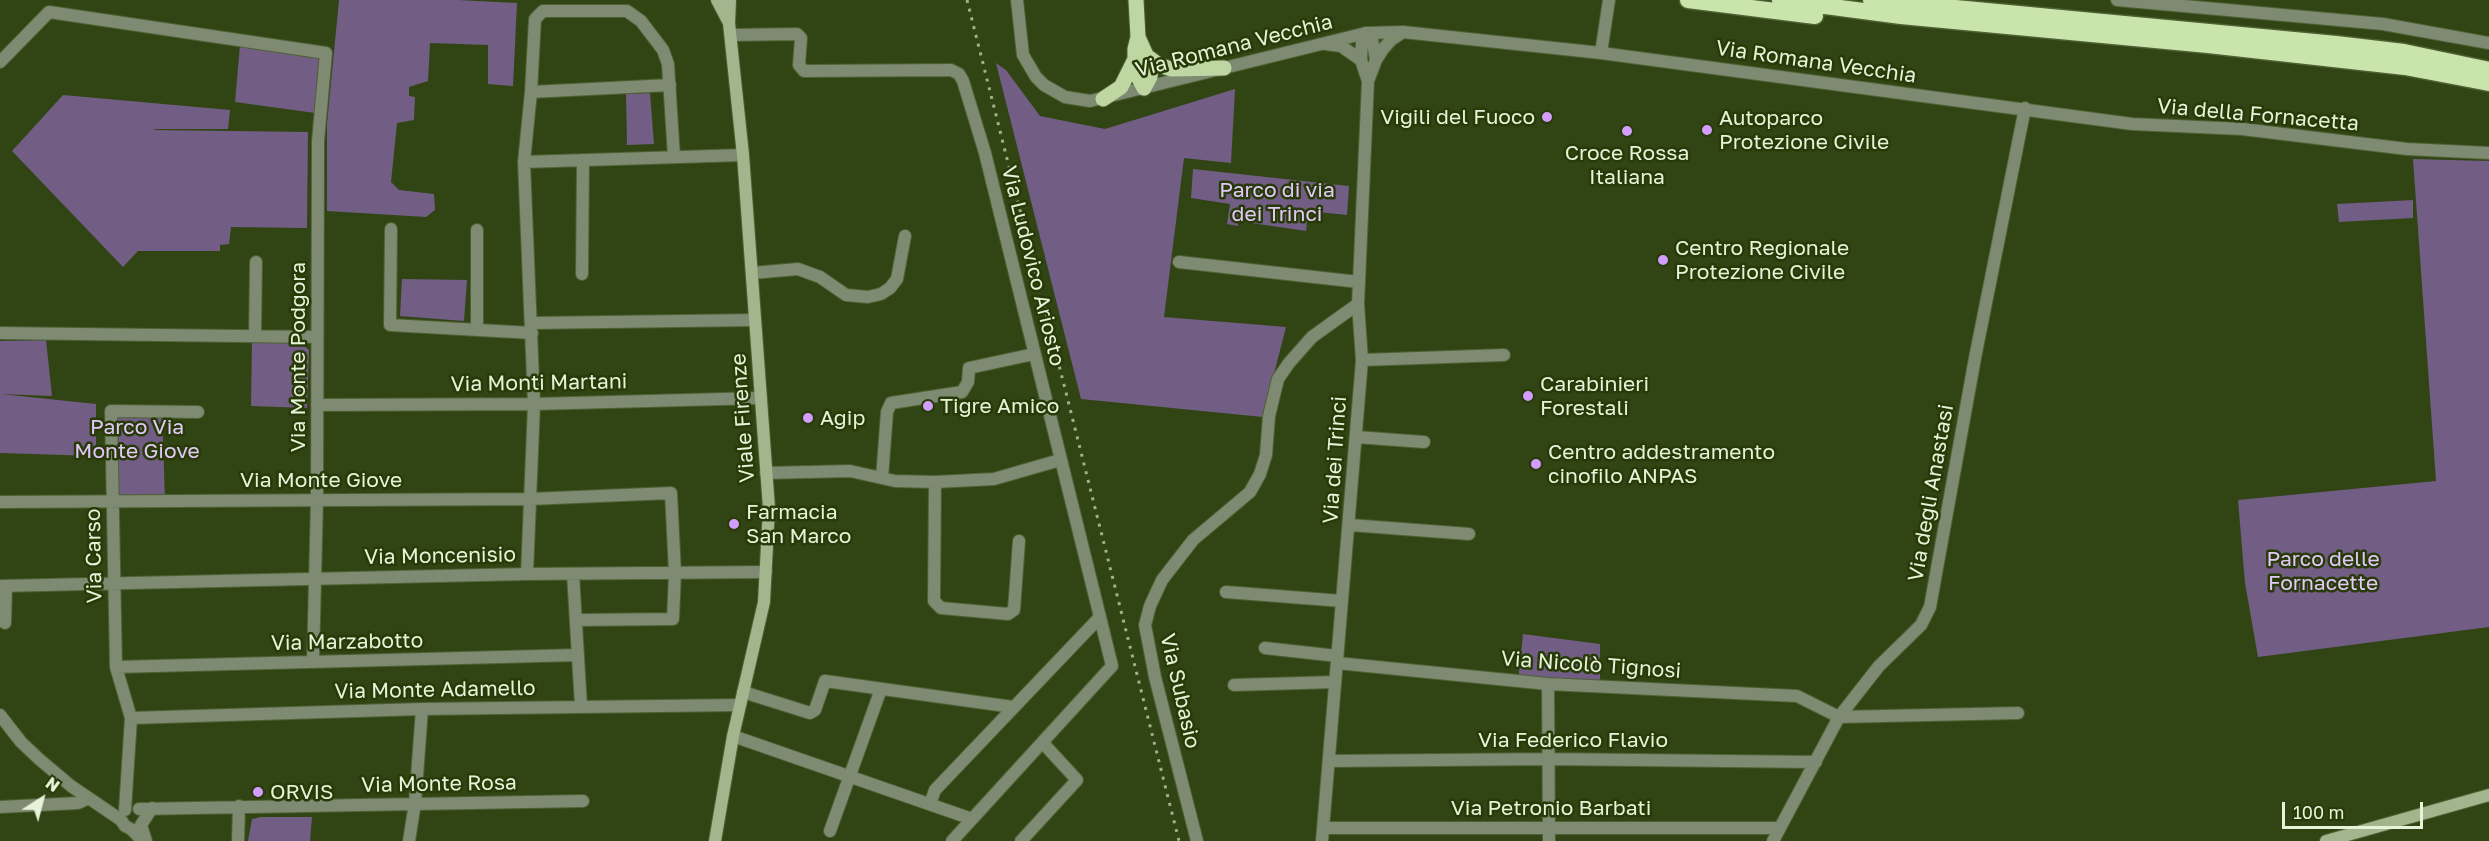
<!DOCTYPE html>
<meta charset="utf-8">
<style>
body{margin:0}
#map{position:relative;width:2489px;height:841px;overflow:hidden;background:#314514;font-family:"Golos Text",sans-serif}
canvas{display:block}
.north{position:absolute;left:12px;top:769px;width:60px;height:60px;-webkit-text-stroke:4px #273a07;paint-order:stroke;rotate:36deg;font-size:16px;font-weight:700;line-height:24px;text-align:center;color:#e6f3d8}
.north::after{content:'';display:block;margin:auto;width:21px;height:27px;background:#e6f3d8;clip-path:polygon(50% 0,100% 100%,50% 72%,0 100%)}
.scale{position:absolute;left:2282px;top:802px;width:141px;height:27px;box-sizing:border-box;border:3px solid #e6f3d8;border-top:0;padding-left:8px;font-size:18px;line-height:21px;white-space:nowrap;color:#e6f3d8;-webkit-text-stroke:4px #273a07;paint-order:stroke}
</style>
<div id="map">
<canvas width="2489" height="841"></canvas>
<div class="north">N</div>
<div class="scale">100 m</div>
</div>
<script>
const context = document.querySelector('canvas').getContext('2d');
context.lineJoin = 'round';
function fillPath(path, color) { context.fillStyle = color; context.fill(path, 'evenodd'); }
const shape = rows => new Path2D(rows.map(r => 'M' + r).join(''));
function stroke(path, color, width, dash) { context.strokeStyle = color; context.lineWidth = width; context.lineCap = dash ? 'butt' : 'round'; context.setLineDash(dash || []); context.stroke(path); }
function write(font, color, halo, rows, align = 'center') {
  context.font = font + ' "Golos Text",sans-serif'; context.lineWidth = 5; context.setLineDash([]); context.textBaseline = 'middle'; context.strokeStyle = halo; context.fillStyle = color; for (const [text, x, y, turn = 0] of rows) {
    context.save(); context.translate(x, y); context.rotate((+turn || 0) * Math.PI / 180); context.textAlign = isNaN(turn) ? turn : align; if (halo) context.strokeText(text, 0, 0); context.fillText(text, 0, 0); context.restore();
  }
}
fillPath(shape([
 [339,0,458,0,517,3,513,86,488,84,488,45,430,43,428,81,409,87,409,96,415,97,414,120,397,123,391,182,399,190,434,194,435,210,426,217,327,211,327,124],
 [240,45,312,53,320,60,315,113,235,102],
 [996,63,1006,70,1040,116,1105,129,1235,89,1231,163,1184,158,1164,317,1286,327,1263,417,1081,399],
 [650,93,654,144,627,145,626,94],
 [63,95,230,110,228,129,155,129,154,130,308,132,307,228,231,227,229,244,220,245,220,251,138,251,123,267,12,151],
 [2413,159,2489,161,2489,627,2258,657,2245,583,2238,500,2436,481],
 [1193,169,1349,186,1347,215,1308,211,1306,231,1238,221,1238,226,1227,224,1230,204,1191,198],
 [2413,200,2413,218,2339,222,2337,204],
 [402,279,467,280,464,321,400,316],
 [46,340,52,396,1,394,96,404,96,456,0,453,0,341],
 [252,340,298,341,309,350,307,408,251,406],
 [111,411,162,412,165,500,113,501],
 [1523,634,1600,644,1600,687,1518,681],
 [261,817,312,817,310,841,248,841,252,819]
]), '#725d84');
const minor = shape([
 [731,35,797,34,801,38,799,65,804,71,951,70,959,74,963,81,985,153,1100,617,935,790,930,804],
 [1325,44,1341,46,1361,60],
 [1601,53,2132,124,2242,129,2407,149,2489,153],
 [0,62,49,12,326,53,318,141,317,499,313,662],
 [1368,81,1361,60,1362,41,1366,33,1372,39,1376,60],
 [531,92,670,85],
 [524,162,743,155],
 [391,229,390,325,532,333],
 [1179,262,1359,282],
 [752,273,798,269,820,277,846,295,868,297,881,294,890,288,897,279,905,236],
 [582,274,583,160],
 [531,323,755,320],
 [477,329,477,230],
 [0,333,316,337],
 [255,336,256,262],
 [1362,360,1504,355],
 [317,405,534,404,761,398],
 [1356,437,1424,442],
 [766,473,850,471,895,481,935,482,994,479,1060,460],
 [882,478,887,412,891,403,962,392,968,382,969,368,1034,354],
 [935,482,934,601,941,608,1008,614,1014,610,1019,541],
 [0,502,530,499,671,493,675,573,673,619,576,620],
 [1350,525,1469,534],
 [527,574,534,404,524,162,531,92,535,19,543,11,627,11,641,21,663,50,668,64,674,157],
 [573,574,581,706],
 [0,586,527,574,766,572],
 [1226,592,1342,601],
 [5,623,6,586],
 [1265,648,1337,656],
 [1337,663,1548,684,1797,696,1839,717,2018,713],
 [116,667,578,655],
 [1548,684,1549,841],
 [1234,685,1335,682],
 [743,692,810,713,815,710,825,681,1013,707],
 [0,715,21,742,39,759,71,786,121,820,125,826,131,829,143,841],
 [131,718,422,709,739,705],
 [733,736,972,819],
 [1329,761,1548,759,1816,762],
 [0,807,78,803,89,798],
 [139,809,583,801],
 [125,810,131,718,116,667,111,411,198,412],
 [1323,828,1780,828],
 [830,831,881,689],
 [146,841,141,825,152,808],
 [238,841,239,806],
 [409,841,415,803,422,709],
 [952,841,1112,666,1100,617],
 [1021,841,1077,780,1043,743],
 [1197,841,1155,677,1145,625,1150,606,1162,580,1193,540,1250,492,1260,474,1266,455,1269,416,1278,379,1289,363,1312,337,1358,304],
 [1322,841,1362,360,1358,304,1368,81,1376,60,1383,49,1391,40,1403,32],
 [1773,841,1839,717,1879,666,1921,625,1930,607,1975,358,2025,108]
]);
const tertiary = shape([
 [1017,0,1023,55,1036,77,1044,85,1065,97,1090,101,1366,33,1403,32,1601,53,1609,0],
 [2117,0,2383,24,2489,43]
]);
const secondary = shape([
 [717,0,729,23],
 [715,841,733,736,764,602,769,508,743,155,729,23,730,0],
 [2326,841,2489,795]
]);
const primary = shape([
 [1136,0,1138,37,1151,66,1150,77,1144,88],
 [1138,37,1135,49,1135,71,1144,88],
 [1148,57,1159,65,1171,69,1224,68],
 [1103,99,1121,87,1134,61]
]);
const trunk = shape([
 [1688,0,1815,16],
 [1780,0,1901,16,2208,45,2405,67,2489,83],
 [1871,0,2336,44,2404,52,2489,70]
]);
stroke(minor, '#4e6133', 14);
stroke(tertiary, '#4e6133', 14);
stroke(secondary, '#4e6133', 14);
stroke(primary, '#4e6133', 17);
stroke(trunk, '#4e6133', 19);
stroke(minor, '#7e8a71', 12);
stroke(tertiary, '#7e8a71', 12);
stroke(secondary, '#a2b58d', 12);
stroke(primary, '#bdd6a2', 15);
stroke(trunk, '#cae5ac', 16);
stroke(shape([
 [967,0,1179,841]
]), '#a0af8c', 3, [3, 6]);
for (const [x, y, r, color] of [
 [1547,117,6,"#d29dfd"],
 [1707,130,6,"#d29dfd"],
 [1627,131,6,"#d29dfd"],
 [1663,260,6,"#d29dfd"],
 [1528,396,6,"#d29dfd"],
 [928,406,6,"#d29dfd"],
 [808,418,6,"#d29dfd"],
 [1536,464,6,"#d29dfd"],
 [734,524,6,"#d29dfd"],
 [258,792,6,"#d29dfd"]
]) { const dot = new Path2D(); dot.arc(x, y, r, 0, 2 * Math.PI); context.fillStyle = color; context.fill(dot); stroke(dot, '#273a07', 2); }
write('21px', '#e6f3d8', '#273a07', [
 ["Via Romana Vecchia",1234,46,-14],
 ["Via Romana Vecchia",1816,62,8],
 ["Via della Fornacetta",2258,115,5],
 ["Via Ludovico Ariosto",1033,266,76],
 ["Via Monte Podgora",298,357,-90],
 ["Via Monti Martani",539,383,-1],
 ["Viale Firenze",743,418,-94],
 ["Via dei Trinci",1335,460,-86],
 ["Via Monte Giove",321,480],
 ["Via degli Anastasi",1931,493,-80],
 ["Via Carso",94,556,-91],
 ["Via Moncenisio",440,556,-1],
 ["Via Marzabotto",347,642,-1],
 ["Via Nicolò Tignosi",1591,665,4],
 ["Via Monte Adamello",435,690,-1],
 ["Via Subasio",1180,691,77],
 ["Via Federico Flavio",1573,740],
 ["Via Monte Rosa",439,784,-1],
 ["Via Petronio Barbati",1551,808]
]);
write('21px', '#e6f3d8', '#273a07', [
 ["Vigili del Fuoco",1535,117,"right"],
 ["Autoparco",1719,118],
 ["Protezione Civile",1719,142],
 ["Croce Rossa",1627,153,"center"],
 ["Italiana",1627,177,"center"],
 ["Centro Regionale",1675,248],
 ["Protezione Civile",1675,272],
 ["Carabinieri",1540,384],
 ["Forestali",1540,408],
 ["Tigre Amico",940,406],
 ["Agip",820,418],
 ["Centro addestramento",1548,452],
 ["cinofilo ANPAS",1548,476],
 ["Farmacia",746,512],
 ["San Marco",746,536],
 ["ORVIS",270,792]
], 'left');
write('21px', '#e2c9f9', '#273a07', [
 ["Parco di via",1277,190],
 ["dei Trinci",1277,214],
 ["Parco Via",137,427],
 ["Monte Giove",137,451],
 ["Parco delle",2323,559],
 ["Fornacette",2323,583]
]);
</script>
